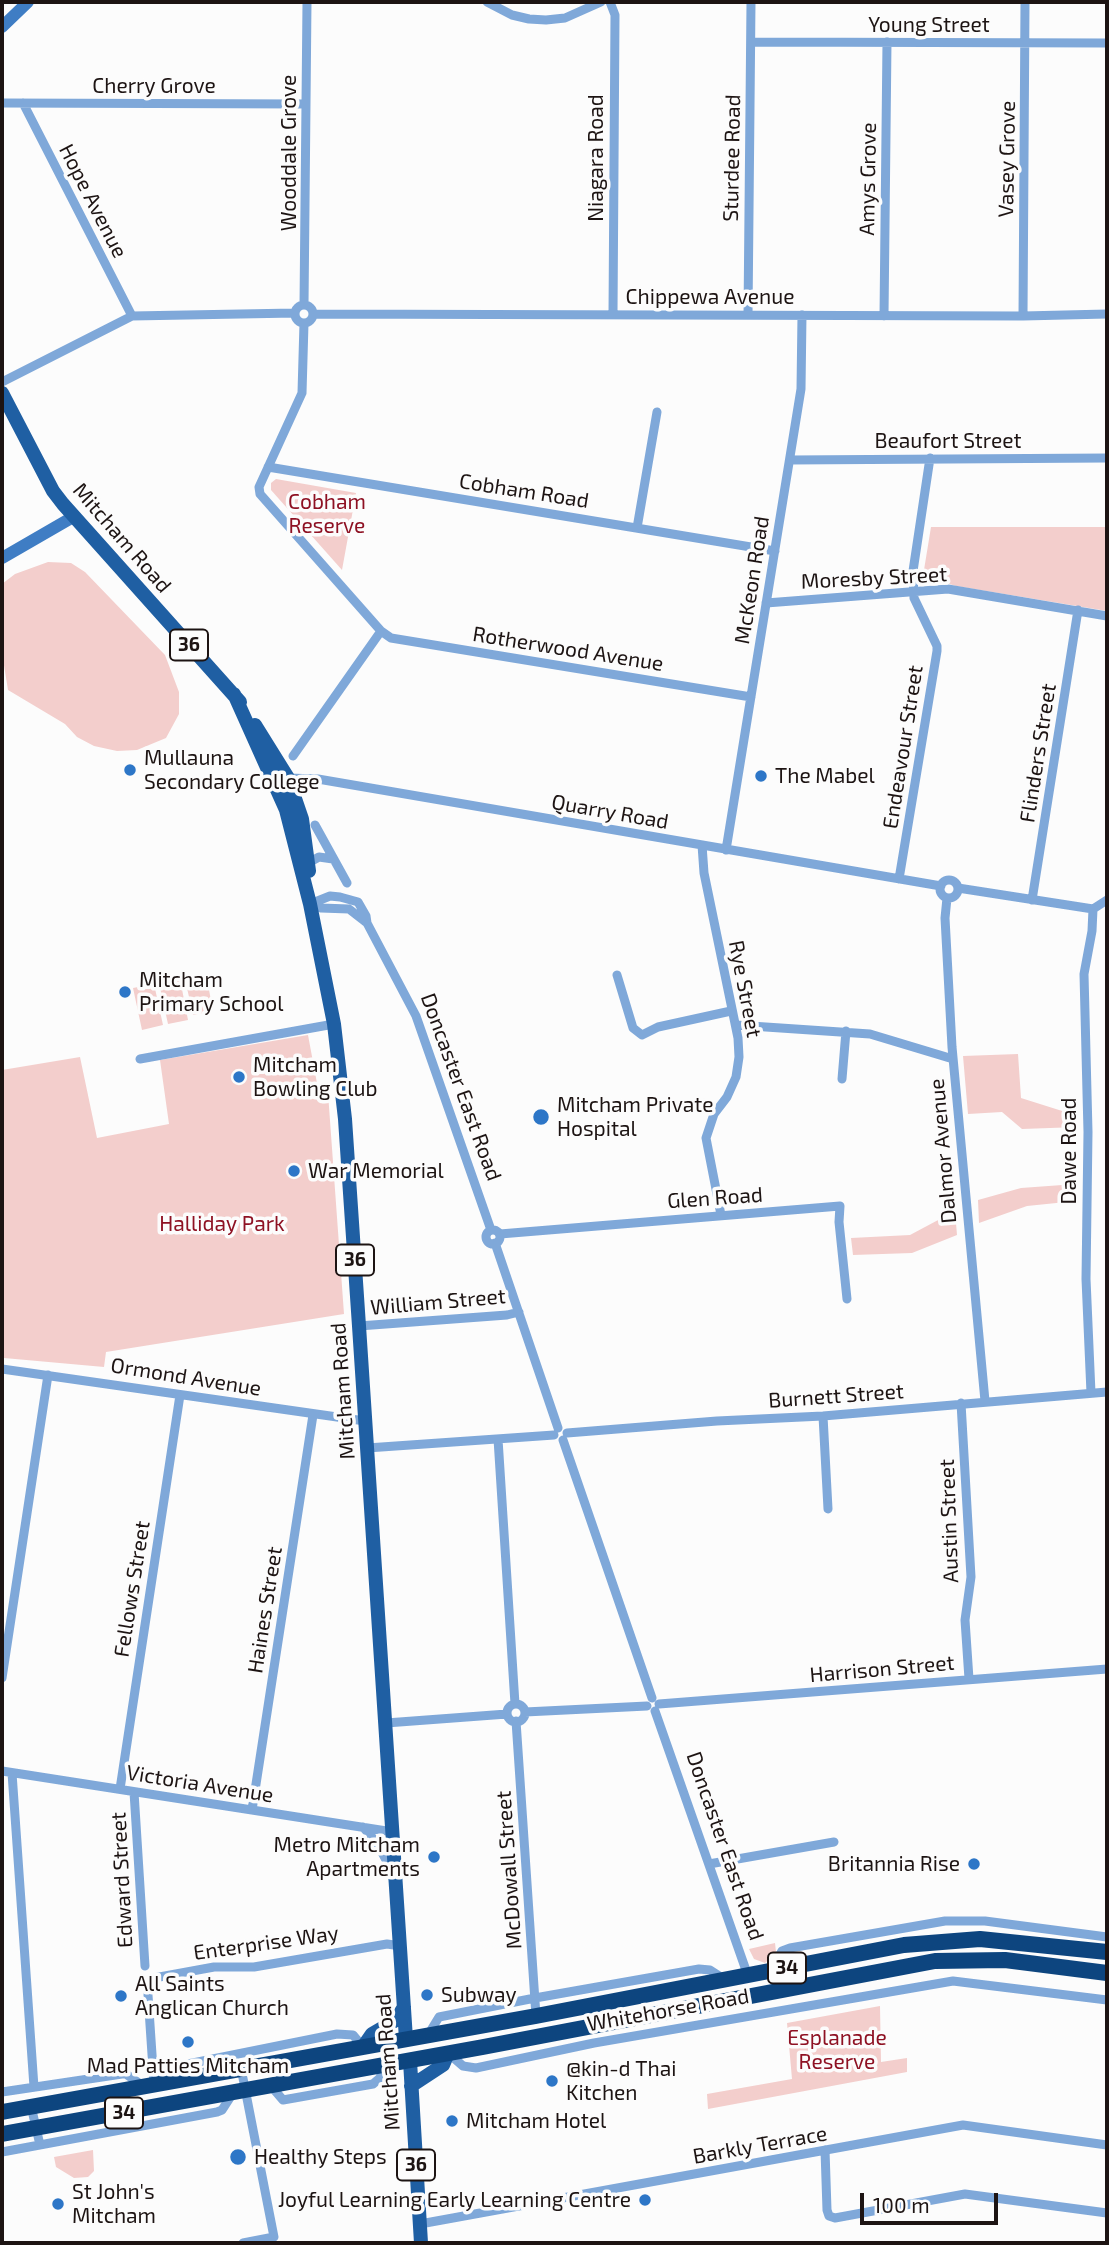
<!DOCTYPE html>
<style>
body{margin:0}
#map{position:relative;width:1109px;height:2245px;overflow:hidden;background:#fcfcfc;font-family:"Exo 2",sans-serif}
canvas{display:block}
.frame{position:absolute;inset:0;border:4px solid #1d1413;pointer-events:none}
.scale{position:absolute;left:860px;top:2193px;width:138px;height:32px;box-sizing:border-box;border:4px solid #1d1413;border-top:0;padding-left:9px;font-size:21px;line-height:24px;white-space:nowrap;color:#1d1413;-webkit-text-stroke:5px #fcfcfc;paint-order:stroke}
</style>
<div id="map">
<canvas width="1109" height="2245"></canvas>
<div class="frame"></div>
<div class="scale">100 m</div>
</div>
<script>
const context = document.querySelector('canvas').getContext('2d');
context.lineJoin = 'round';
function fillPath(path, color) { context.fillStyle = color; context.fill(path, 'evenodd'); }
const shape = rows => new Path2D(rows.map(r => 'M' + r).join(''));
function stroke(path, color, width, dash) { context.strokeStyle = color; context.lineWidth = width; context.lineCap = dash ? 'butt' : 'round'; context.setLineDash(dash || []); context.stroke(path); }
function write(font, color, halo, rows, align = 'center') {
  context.font = font + ' "Exo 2",sans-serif'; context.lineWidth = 7; context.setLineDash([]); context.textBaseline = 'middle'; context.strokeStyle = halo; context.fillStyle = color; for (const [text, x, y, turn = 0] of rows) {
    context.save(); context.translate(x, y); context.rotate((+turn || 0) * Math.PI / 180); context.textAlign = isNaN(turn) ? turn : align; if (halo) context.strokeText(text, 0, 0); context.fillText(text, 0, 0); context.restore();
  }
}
fillPath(shape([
 [276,479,356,493,342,570,271,490,271,483],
 [931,527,1107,527,1107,611,956,586,923,576],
 [48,562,71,563,85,572,165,655,179,692,179,714,166,738,137,750,117,751,94,746,77,737,65,724,8,690,2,653,2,584,15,574],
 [206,974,213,1011,193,1015,185,979],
 [180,979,188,1020,168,1024,159,983],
 [154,984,163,1025,142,1030,133,988],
 [308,1035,319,1094,328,1093,344,1314,106,1352,104,1367,4,1358,2,1346,2,1070,80,1057,97,1138,169,1124,160,1060],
 [1018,1054,1021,1098,1078,1116,1078,1127,1022,1129,1002,1112,968,1114,963,1056],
 [1076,1184,1076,1201,1027,1206,979,1223,978,1200,1021,1188],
 [955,1211,957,1235,912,1253,853,1255,851,1238,910,1235],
 [775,1943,776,1952,765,1963,754,1959,749,1949],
 [880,2006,881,2062,907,2058,907,2072,708,2109,707,2094,792,2079,787,2023],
 [93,2150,94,2171,88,2177,74,2178,56,2167,54,2157]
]), '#f3cecc');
stroke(shape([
 [487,2,512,15,529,19,546,20,565,18,601,2],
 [610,2,615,15,613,314],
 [751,42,1107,43],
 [2,103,306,104],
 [23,103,132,316],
 [304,305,307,2],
 '295 314a9 9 0 1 1 18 0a9 9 0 1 1-18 0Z',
 [313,314,1023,316,1107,314],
 [748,315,751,2],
 [884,316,887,42],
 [1023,316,1025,2],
 [2,382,132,316,295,313],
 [790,460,1107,458],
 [268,467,775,551],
 [637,528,657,412],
 [766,603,948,589,1107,616],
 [381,631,391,638,751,697],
 [293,756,381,631,260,494,259,487,302,393,304,323],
 [274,783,288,778,318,779,941,886],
 [315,825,347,883],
 [702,845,704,873,738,1038,739,1057,736,1077,727,1097,714,1114,706,1138,721,1215],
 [726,850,801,389,802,315],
 [308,863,319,857,333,859],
 [899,879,937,651,937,646,914,598,913,571,930,458],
 '940 889a9 9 0 1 1 18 0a9 9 0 1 1-18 0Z',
 [958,888,1093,909,1107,900],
 [947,898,945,918,952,1047,985,1401],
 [1032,900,1078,610],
 [310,904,330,896,340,897,358,902,366,916,367,923,416,1016,491,1230],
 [310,904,321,908,349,909,367,923],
 [617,975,633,1028,642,1035,658,1027,731,1011],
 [736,1025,870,1034,953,1059],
 [140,1059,334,1024],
 [842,1079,846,1031],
 '486 1237a7 7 0 1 1 14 0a7 7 0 1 1-14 0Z',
 [500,1234,840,1206,839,1222,847,1299],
 [495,1243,558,1428],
 [359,1326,507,1315,519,1312],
 [2,1369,365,1421],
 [1091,1393,1086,1279,1088,1132,1084,974,1092,931,1093,909],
 [961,1403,971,1577,965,1620,969,1679],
 [823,1416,828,1509],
 [567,1433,717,1421,823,1416,1107,1392],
 [498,1439,515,1704],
 [563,1440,652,1698],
 [367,1448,554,1435],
 [2,1678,48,1375],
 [659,1704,1107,1669],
 '507 1713a9 9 0 1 1 18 0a9 9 0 1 1-18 0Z',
 [655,1711,748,1976],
 [525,1712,647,1706],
 [516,1721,536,2016],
 [386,1723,507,1714],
 [2,1771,393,1832],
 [12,1773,34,2087],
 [120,1789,180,1395],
 [134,1792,145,1966],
 [252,1810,313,1415],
 [363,1827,377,1843,392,1871],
 [709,1864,834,1842],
 [771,1971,782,1951,790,1948,945,1921,985,1921,1107,1937],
 [428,2035,439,2017,535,1998,699,1969,710,1970,724,1979],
 [448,2053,463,2066,476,2068,594,2043,953,1981,1107,2000],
 [241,2068,274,2237,243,2243],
 [155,2083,165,2072,173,2067,337,2034,353,2035,363,2047],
 [154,2084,148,1995,149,1985,154,1978,214,1967,254,1967,387,1944,401,1946],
 [271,2086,283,2100,373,2084,380,2078,384,2065],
 [2,2092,122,2074,126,2074,143,2086],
 [31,2106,40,2145],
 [825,2150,827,2210,829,2216,835,2218,965,2194,1107,2213],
 [2,2152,217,2112,222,2110,233,2093],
 [420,2224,963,2125,1107,2145]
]), '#7fa8d9', 9);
stroke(shape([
 [2,27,28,2],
 [2,558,73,517]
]), '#3f7dc4', 12);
stroke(shape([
 [2,393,53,491,63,504,240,702],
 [234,694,286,810,310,904,334,1024,345,1119,359,1326,406,2039],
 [255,725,288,778,302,819,309,871],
 [363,2047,372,2034,396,2020,404,2007],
 [410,2061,421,2243],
 [411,2086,443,2065,448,2053]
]), '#1f5fa3', 14);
stroke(shape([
 [2,2112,536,2016,904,1945,980,1939,1107,1952],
 [2,2134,483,2047,935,1961,1005,1960,1107,1973]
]), '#0d457f', 16);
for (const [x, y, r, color] of [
 [130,770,7,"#2d76c7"],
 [761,776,7,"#2d76c7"],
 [125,992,7,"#2d76c7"],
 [239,1077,7,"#2d76c7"],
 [541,1117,9,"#2d76c7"],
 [294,1171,7,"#2d76c7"],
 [434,1857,7,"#2d76c7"],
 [974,1864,7,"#2d76c7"],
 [427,1995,7,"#2d76c7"],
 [121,1996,7,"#2d76c7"],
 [188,2042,7,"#2d76c7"],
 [552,2081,7,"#2d76c7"],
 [452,2121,7,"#2d76c7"],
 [238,2157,9,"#2d76c7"],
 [645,2200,7,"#2d76c7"],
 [58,2204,7,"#2d76c7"]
]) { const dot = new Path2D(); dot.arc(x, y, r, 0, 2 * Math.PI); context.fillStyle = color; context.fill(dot); stroke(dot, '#fcfcfc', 2.5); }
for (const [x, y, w] of [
 [189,645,38],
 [355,1260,38],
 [787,1968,38],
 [124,2113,38],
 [416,2165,38]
]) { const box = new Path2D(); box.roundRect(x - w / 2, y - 15.5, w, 31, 5); context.fillStyle = '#fcfcfc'; context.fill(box); stroke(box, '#1d1413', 2); }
write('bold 19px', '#1d1413', null, [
 ["36",189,645],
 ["36",355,1260],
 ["34",787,1968],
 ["34",124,2113],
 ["36",416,2165]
]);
write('21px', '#1d1413', '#fcfcfc', [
 ["Young Street",929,25],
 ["Cherry Grove",154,86],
 ["Wooddale Grove",289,153,-90],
 ["Niagara Road",596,158,-90],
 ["Sturdee Road",732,158,-89],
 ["Vasey Grove",1007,159,-89],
 ["Amys Grove",868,179,-89],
 ["Hope Avenue",93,201,63],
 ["Chippewa Avenue",710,297],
 ["Beaufort Street",948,441],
 ["Cobham Road",524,491,9],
 ["Mitcham Road",122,538,49],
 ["Moresby Street",874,578,-3],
 ["McKeon Road",752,580,-81],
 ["Rotherwood Avenue",568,649,9],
 ["Endeavour Street",903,747,-81],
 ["Flinders Street",1038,753,-81],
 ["Quarry Road",610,812,10],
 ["Rye Street",745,989,79],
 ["Doncaster East Road",461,1087,70],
 ["Dalmor Avenue",943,1151,-95],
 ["Dawe Road",1069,1151,-90],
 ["Glen Road",715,1198,-4],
 ["William Street",438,1302,-5],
 ["Ormond Avenue",186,1377,9],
 ["Mitcham Road",343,1391,-94],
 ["Burnett Street",836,1396,-4],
 ["Austin Street",949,1521,-92],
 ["Fellows Street",132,1589,-81],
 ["Haines Street",265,1610,-81],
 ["Harrison Street",882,1669,-5],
 ["Victoria Avenue",200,1784,9],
 ["Doncaster East Road",725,1846,71],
 ["McDowall Street",509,1870,-94],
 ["Edward Street",122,1880,-93],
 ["Enterprise Way",266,1943,-8],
 ["Whitehorse Road",668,2010,-10],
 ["Mitcham Road",388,2062,-94],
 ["Barkly Terrace",760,2145,-10]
]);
write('21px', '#8e1123', '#fcfcfc', [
 ["Cobham",327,502],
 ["Reserve",327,526],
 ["Halliday Park",222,1224],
 ["Esplanade",837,2038],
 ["Reserve",837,2062]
]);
write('21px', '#1d1413', '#fcfcfc', [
 ["Mullauna",144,758],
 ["Secondary College",144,782],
 ["The Mabel",775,776],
 ["Mitcham",139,980],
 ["Primary School",139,1004],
 ["Mitcham",253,1065],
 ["Bowling Club",253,1089],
 ["Mitcham Private",557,1105],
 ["Hospital",557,1129],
 ["War Memorial",308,1171],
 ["Metro Mitcham",420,1845,"right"],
 ["Apartments",420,1869,"right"],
 ["Britannia Rise",960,1864,"right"],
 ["All Saints",135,1984],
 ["Anglican Church",135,2008],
 ["Subway",441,1995],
 ["Mad Patties Mitcham",188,2066,"center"],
 ["@kin-d Thai",566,2069],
 ["Kitchen",566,2093],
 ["Mitcham Hotel",466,2121],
 ["Healthy Steps",254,2157],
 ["St John's",72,2192],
 ["Mitcham",72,2216],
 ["Joyful Learning Early Learning Centre",631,2200,"right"]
], 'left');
</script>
